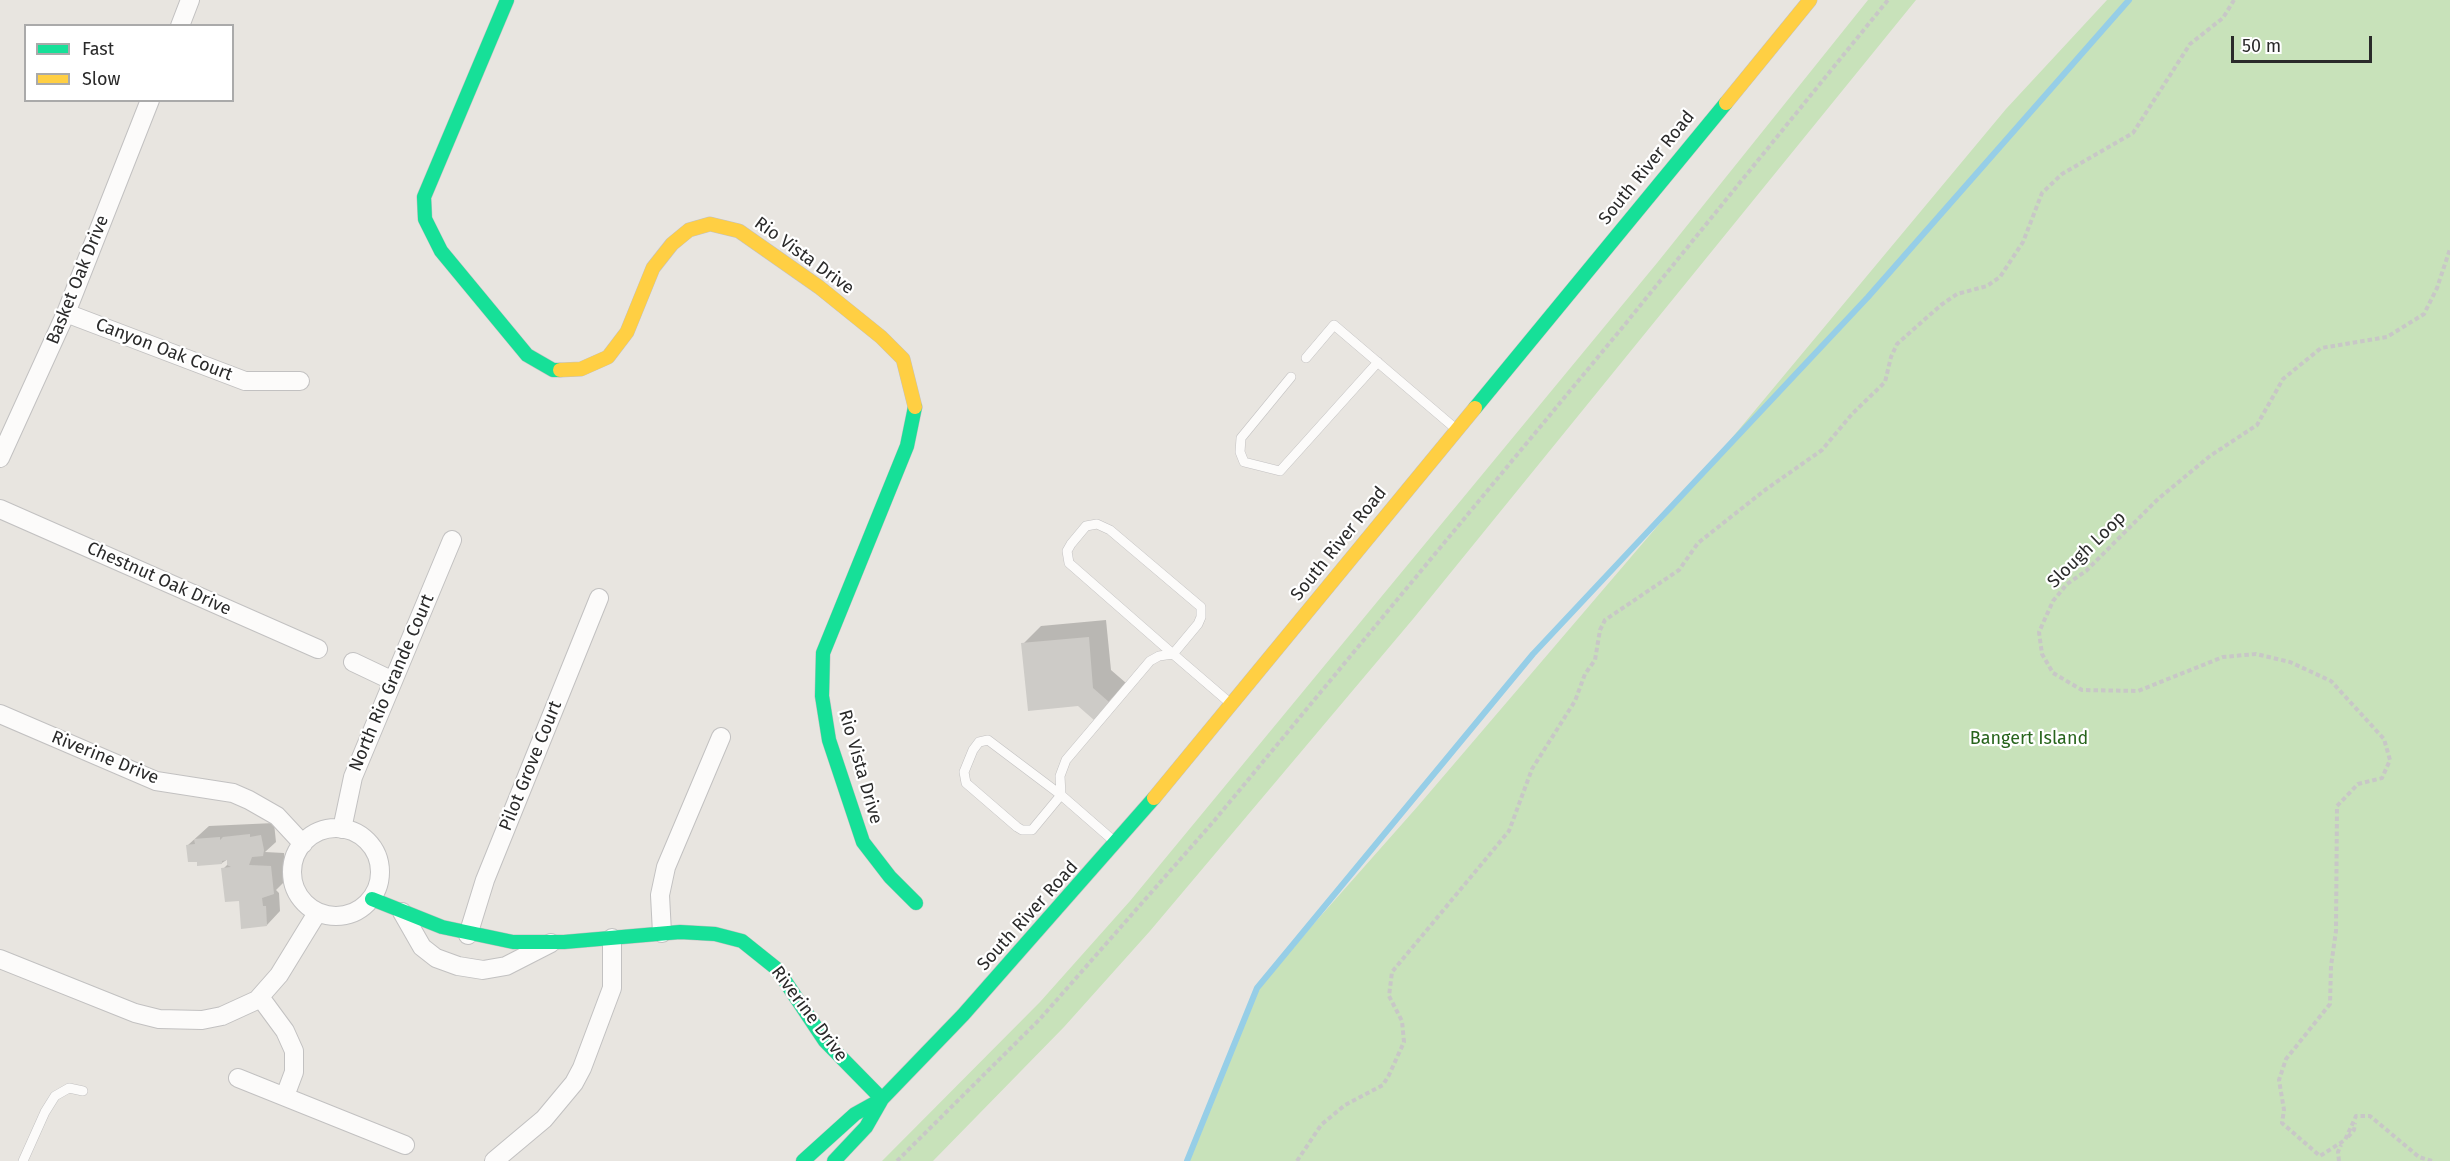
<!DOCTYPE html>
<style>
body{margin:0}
#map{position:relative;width:2450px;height:1161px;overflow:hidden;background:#e8e5e0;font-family:"Fira Sans",sans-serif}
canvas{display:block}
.legend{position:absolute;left:24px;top:24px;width:210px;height:78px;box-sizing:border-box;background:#fff;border:2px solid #aaa;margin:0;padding:8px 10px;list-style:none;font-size:18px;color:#2a2a2a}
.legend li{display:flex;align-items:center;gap:12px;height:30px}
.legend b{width:30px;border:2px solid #aaa}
.scale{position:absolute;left:2231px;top:36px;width:141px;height:27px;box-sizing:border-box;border:3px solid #2a2a2a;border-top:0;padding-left:8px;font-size:18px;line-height:21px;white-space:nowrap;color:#2a2a2a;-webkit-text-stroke:4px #fff;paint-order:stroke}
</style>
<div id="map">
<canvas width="2450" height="1161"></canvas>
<ul class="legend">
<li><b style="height:8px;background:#16e098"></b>Fast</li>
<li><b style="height:8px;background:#ffcf43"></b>Slow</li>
</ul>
<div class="scale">50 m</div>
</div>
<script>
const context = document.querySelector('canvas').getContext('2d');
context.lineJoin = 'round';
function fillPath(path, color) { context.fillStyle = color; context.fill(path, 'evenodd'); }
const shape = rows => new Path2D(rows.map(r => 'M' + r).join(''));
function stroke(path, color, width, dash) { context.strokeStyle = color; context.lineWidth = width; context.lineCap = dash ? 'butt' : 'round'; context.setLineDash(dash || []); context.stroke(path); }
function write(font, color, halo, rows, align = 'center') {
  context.font = font + ' "Fira Sans",sans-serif'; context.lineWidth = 4.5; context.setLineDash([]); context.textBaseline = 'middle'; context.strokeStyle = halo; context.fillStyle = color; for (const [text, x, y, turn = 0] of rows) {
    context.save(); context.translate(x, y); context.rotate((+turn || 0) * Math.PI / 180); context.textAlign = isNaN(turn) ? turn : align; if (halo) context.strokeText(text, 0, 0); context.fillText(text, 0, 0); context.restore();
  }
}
fillPath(shape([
 [1868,0,1916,0,1413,619,1150,931,1064,1027,933,1161,882,1161,1040,1002,1130,901,1657,263],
 [2107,0,2450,0,2450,1161,1187,1161,1257,988,1418,806,1696,481,2006,109]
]), '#c8e2ba');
fillPath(shape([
 [1106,620,1111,670,1126,683,1094,718,1023,644,1041,626],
 [274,823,276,842,265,852,284,853,287,879,276,890,279,893,280,911,267,925,241,900,223,869,229,863,228,859,222,863,198,860,188,845,209,826]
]), '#0003');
stroke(shape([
 [1187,1161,1257,988,1533,654,1868,297,2129,0]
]), '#96cee7', 6);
fillPath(shape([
 [1089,637,1093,688,1109,702,1094,720,1078,706,1028,711,1021,643],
 [250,834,250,837,261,835,264,850,263,856,252,857,249,865,271,866,274,894,262,898,263,906,266,906,267,926,241,929,239,901,225,902,221,868,231,867,227,865,227,860,222,861,222,864,197,866,197,862,188,862,186,845,195,844,194,839,220,837,220,840,223,837]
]), '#cdcbc7');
const lane = shape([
 [1306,358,1334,325,1456,429],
 [1291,377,1241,438,1240,452,1244,462,1280,471,1378,362],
 [1097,524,1110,530,1201,607,1201,617,1198,624,1173,654,1069,563,1067,551,1071,544,1086,526,1097,524],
 [988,740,1061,795,1032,830,1022,830,1017,827,966,783,964,772,973,750,979,742,988,740],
 [1115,842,1061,795,1060,776,1066,760,1150,661,1159,656,1173,654,1230,703],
 [23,1161,45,1112,55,1096,69,1088,83,1091]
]);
const street = shape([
 [180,26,190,0],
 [66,313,245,381,300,381],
 [0,458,66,313,150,100],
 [0,509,318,649],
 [353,662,393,681],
 [0,714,156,781,233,793,249,800,277,816,303,844],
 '292 872a44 44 0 1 1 88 0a44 44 0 1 1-88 0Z',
 [342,829,353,777,452,540],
 [402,912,422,947,436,958,458,966,483,970,506,966,551,943],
 [662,933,660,895,666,867,721,737],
 [468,935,485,880,599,598],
 [0,959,135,1013,159,1019,202,1020,222,1016,257,1000,279,975,317,913],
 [260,997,285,1031,294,1051,294,1072,285,1096],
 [238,1078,405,1145],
 [494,1161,544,1119,574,1083,582,1068,612,988,612,938]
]);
const fast = shape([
 [507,0,424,197,425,219,441,251,527,355,553,370,560,370],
 [915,407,907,446,823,653,822,696,829,740,863,842,890,877,916,903],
 [1475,408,1726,103],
 [372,899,442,927,513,942,564,942,680,932,715,934,742,941,777,969,825,1041,882,1099],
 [803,1161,855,1114,882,1099],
 [834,1161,866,1127,882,1099,963,1015,1154,798]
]);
const slow = shape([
 [1726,103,1810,0],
 [560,370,581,369,608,357,627,332,653,268,672,244,689,230,710,224,739,231,819,287,881,337,903,359,915,407],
 [1154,798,1475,408]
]);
stroke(lane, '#c2c1c1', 10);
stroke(street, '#c2c1c1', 20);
stroke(fast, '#c2c1c1', 15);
stroke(slow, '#c2c1c1', 15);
stroke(shape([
 [2348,1137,2354,1130,2355,1123],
 [897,1161,1040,1019,1214,821,1622,328,1888,0],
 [1297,1161,1321,1125,1345,1105,1383,1085,1389,1075,1404,1042,1402,1021,1389,996,1392,972,1509,831,1532,769,1575,701,1585,674,1595,660,1600,630,1605,620,1679,570,1698,543,1765,490,1822,450,1852,414,1885,382,1891,357,1897,344,1941,305,1957,294,1987,286,2000,277,2023,242,2042,193,2062,174,2133,133,2190,44,2223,18,2234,0],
 [2339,1161,2338,1152,2341,1145],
 [2432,1161,2419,1157,2370,1116,2356,1116,2345,1140,2320,1156,2282,1123,2284,1110,2279,1080,2286,1059,2330,1004,2331,966,2336,931,2337,806,2358,784,2382,778,2390,760,2384,739,2331,681,2290,662,2256,654,2223,657,2138,691,2082,690,2053,673,2042,654,2039,632,2053,601,2067,584,2086,571,2158,499,2210,456,2257,425,2283,379,2321,348,2387,337,2424,314,2437,288,2450,249]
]), '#c8c7c7', 4, [4.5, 3]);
stroke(lane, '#fcfbfa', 9);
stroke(street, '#fcfbfa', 18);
stroke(fast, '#16e098', 14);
stroke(slow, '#ffcf43', 14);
write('18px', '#2a2a2a', '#fff', [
 ["South River Road",1647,168,-51],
 ["Rio Vista Drive",804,256,36],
 ["Basket Oak Drive",78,280,-68],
 ["Canyon Oak Court",164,350,21],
 ["South River Road",1339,544,-51],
 ["Slough Loop",2087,550,-44],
 ["Chestnut Oak Drive",159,579,24],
 ["North Rio Grande Court",392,683,-67],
 ["Riverine Drive",105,758,22],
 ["Pilot Grove Court",531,766,-68],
 ["Rio Vista Drive",860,767,74],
 ["South River Road",1028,916,-48],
 ["Riverine Drive",809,1014,53]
]);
write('18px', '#27641c', '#fff', [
 ["Bangert Island",2029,739]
]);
</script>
